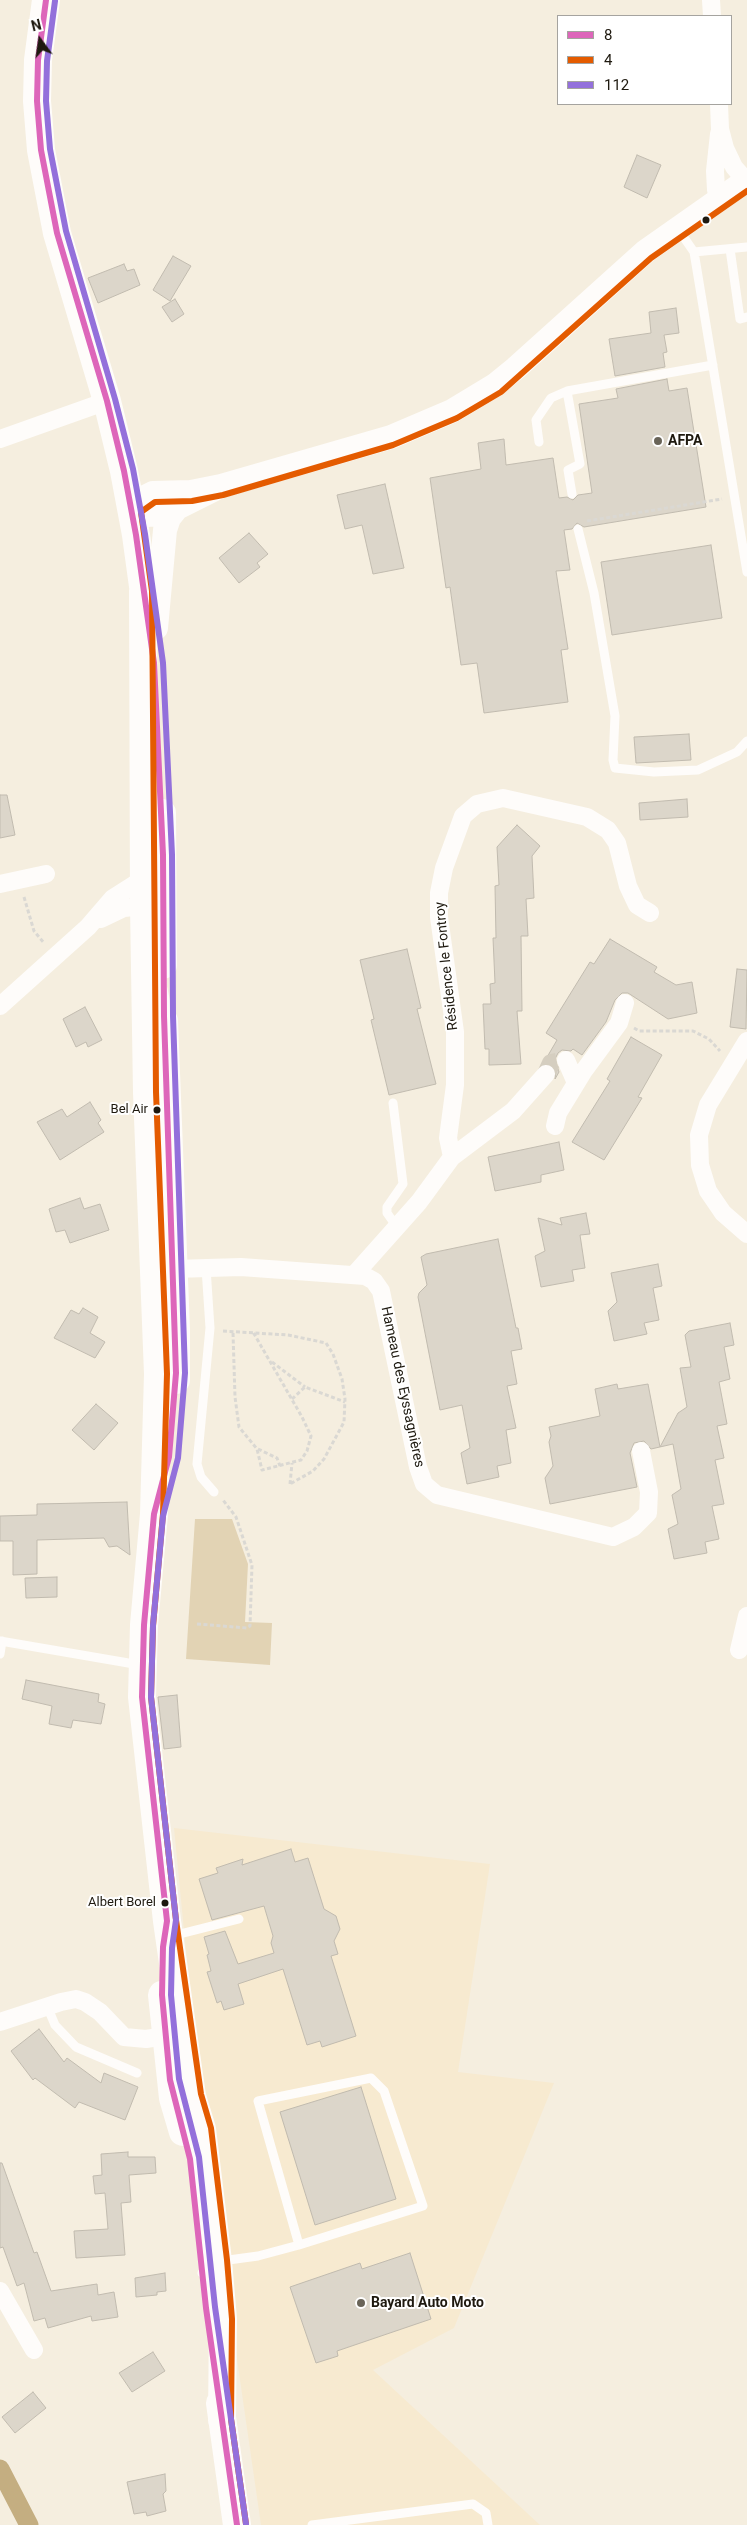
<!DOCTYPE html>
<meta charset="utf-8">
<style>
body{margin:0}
#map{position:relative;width:747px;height:2525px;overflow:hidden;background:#f5eedf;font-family:Roboto,sans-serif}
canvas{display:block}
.legend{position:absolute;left:557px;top:15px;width:175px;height:90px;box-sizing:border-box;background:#fff;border:1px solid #a5a39f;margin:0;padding:6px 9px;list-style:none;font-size:15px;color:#1e190f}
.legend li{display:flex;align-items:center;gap:10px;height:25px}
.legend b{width:25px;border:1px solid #a5a39f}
.north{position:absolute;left:15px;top:15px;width:50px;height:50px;-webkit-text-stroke:4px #fff;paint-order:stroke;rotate:346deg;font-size:14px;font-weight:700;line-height:20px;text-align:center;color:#1e190f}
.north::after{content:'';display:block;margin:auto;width:18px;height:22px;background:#1e190f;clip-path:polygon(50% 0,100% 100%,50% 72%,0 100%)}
</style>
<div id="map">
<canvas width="747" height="2525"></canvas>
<ul class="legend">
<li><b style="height:6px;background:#dd66ba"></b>8</li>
<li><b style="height:6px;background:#e45b00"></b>4</li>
<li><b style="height:6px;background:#9370db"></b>112</li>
</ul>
<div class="north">N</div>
</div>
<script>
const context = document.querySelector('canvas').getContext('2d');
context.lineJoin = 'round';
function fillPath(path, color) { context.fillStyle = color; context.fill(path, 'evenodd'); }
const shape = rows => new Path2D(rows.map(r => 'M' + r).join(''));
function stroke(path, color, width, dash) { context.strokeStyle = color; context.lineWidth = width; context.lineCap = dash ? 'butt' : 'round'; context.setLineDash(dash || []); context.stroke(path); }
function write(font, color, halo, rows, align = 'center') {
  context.font = font + ' Roboto,sans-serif'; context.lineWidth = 4; context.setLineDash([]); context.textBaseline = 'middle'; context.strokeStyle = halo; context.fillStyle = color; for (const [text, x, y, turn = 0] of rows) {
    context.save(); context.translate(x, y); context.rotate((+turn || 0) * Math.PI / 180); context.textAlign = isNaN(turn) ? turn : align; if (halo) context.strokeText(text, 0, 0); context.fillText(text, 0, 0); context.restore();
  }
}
fillPath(shape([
 [174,1828,490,1864,458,2072,554,2083,454,2328,373,2370,540,2525,261,2525,228,2297,196,2054]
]), '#f7ead0');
fillPath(shape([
 [195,1519,232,1519,248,1564,245,1622,272,1623,270,1665,186,1659]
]), '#e2d3b4');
stroke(shape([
 [0,2469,29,2525]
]), '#c4ae81', 19);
const building = shape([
 [637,155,661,165,647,198,624,187,637,155],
 [173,256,191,266,170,301,153,290,173,256],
 [124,264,127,271,134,269,140,285,98,303,88,278,124,264],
 [175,299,184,314,172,322,162,307,175,299],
 [676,308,679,333,664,335,667,352,663,353,665,367,615,376,609,339,651,333,649,312,676,308],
 [667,379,669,391,687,388,706,507,584,527,577,523,572,529,564,530,570,570,556,571,568,649,561,650,568,702,484,713,477,663,461,665,450,587,446,588,430,478,481,469,478,443,504,439,506,465,553,458,559,498,567,497,573,500,578,495,592,493,579,404,618,398,616,389,667,379],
 [385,484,404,568,373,574,362,525,345,529,337,495,385,484],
 [249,533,268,554,257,563,260,567,239,583,219,558,249,533],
 [711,545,722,618,612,635,601,562,711,545],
 [689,734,691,760,636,763,634,737,689,734],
 [0,795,7,795,15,835,0,838,0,795],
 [687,799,688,817,640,820,639,803,687,799],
 [517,825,540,846,532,856,534,898,526,899,528,936,521,936,522,1011,517,1011,521,1064,489,1065,489,1049,485,1049,483,1004,491,1004,490,984,495,983,493,938,496,938,495,886,499,885,497,847,517,825],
 [610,939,657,967,654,972,676,985,692,982,697,1013,668,1019,628,993,622,993,615,1000,606,1022,582,1055,573,1049,571,1051,562,1050,558,1053,555,1059,559,1072,555,1079,556,1071,553,1066,543,1064,557,1040,546,1033,590,962,594,964,610,939],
 [407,949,421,1008,417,1009,436,1084,389,1095,371,1020,374,1019,360,960,407,949],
 [737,969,747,970,746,1029,730,1027,737,969],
 [85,1007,102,1040,88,1047,86,1042,76,1047,63,1019,85,1007],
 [631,1037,662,1055,638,1097,642,1098,604,1160,572,1142,610,1081,607,1079,631,1037],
 [90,1102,101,1120,98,1123,104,1132,60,1160,37,1122,62,1109,67,1117,90,1102],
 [559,1142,564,1170,541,1175,541,1182,495,1191,488,1157,559,1142],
 [80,1198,84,1209,100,1204,109,1230,70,1243,65,1230,56,1232,49,1209,80,1198],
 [586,1213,590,1234,580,1235,585,1268,572,1270,574,1281,541,1287,535,1256,545,1251,538,1218,562,1225,560,1218,586,1213],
 [498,1239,516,1328,518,1328,522,1349,511,1351,517,1384,507,1386,516,1428,506,1430,511,1463,497,1466,499,1477,467,1484,461,1453,470,1448,462,1405,440,1410,418,1297,419,1293,427,1285,421,1257,426,1254,498,1239],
 [658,1264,662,1286,653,1288,659,1320,644,1323,647,1334,614,1341,608,1311,617,1302,611,1273,658,1264],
 [83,1308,98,1317,90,1333,105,1342,95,1358,54,1338,71,1310,79,1314,83,1308],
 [730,1323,734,1345,724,1347,730,1379,719,1382,727,1424,717,1426,724,1458,715,1460,724,1504,712,1506,719,1539,705,1542,707,1553,674,1559,668,1529,678,1524,672,1495,681,1489,673,1444,651,1449,644,1441,634,1443,630,1453,637,1487,550,1504,545,1478,553,1466,549,1442,551,1436,549,1427,600,1416,595,1389,617,1384,618,1389,648,1384,660,1447,678,1413,687,1407,680,1368,691,1367,685,1335,689,1331,730,1323],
 [96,1404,118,1423,94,1450,72,1430,96,1404],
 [127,1502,130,1555,117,1546,109,1547,104,1538,37,1540,37,1574,13,1575,13,1541,0,1541,0,1516,37,1515,37,1504,127,1502],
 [57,1577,57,1597,26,1598,25,1578,57,1577],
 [26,1680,99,1694,98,1702,105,1704,101,1724,73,1720,71,1728,49,1724,52,1706,22,1699,26,1680],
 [177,1695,181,1747,164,1749,158,1697,177,1695],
 [291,1849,295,1862,308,1858,324,1909,336,1916,340,1929,334,1941,338,1954,331,1956,356,2036,322,2047,320,2041,307,2045,283,1969,238,1984,244,2004,224,2010,221,2001,217,2003,207,1972,211,1971,207,1955,209,1954,204,1937,225,1931,238,1964,274,1953,271,1943,273,1936,264,1906,212,1920,199,1879,218,1873,216,1868,243,1859,242,1865,291,1849],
 [39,2029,64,2062,67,2058,101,2083,104,2073,138,2087,125,2120,79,2102,75,2108,35,2078,33,2080,11,2051,39,2029],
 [361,2087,396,2199,315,2225,280,2112,361,2087],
 [128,2152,128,2157,155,2157,156,2173,129,2175,131,2202,121,2203,125,2255,76,2258,74,2231,108,2229,105,2193,95,2194,93,2176,102,2175,101,2154,128,2152],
 [0,2163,2,2163,34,2253,37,2252,51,2291,97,2284,98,2295,114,2292,118,2317,92,2321,91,2316,48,2328,45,2318,34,2321,24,2283,17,2286,3,2247,0,2248,0,2163],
 [410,2253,431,2319,337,2351,338,2356,316,2363,290,2287,360,2263,362,2269,410,2253],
 [165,2273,166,2291,157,2292,157,2295,136,2297,135,2278,165,2273],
 [153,2352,165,2371,132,2392,119,2373,153,2352],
 [33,2392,46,2408,15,2433,2,2417,33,2392],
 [165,2474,166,2491,163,2494,166,2511,147,2516,146,2512,134,2514,127,2482,165,2474]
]);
fillPath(building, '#dcd6ca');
stroke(building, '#c1bbaf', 1);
stroke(shape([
 [546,1074,551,1063,566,1060]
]), '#d5cec0', 18, [18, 9]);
stroke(shape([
 [587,521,722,499],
 [24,897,34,931,44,943],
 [634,1028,639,1031,693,1031,709,1039,720,1051],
 [223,1331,288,1335,326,1343,333,1354,342,1379,345,1399,344,1422,324,1459,313,1471,290,1484],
 [233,1333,235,1397,239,1427,257,1449,262,1470,301,1460,307,1451,311,1436,302,1417,253,1332],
 [272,1362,305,1387],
 [292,1399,305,1387,345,1402],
 [258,1449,277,1458,280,1466],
 [290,1484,292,1463],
 [197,1624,247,1628,250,1626,252,1565,236,1517,223,1500]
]), '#dad8d3', 3, [4, 2.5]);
stroke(shape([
 [678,229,694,252,747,572],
 [730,249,740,319,747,317],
 [694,252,747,247],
 [539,442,536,420,551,398,567,391],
 [572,494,568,470,580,464,567,391,713,365],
 [578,529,594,593,615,716,613,760,615,768,654,772,698,770,737,752,747,741],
 [393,1103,403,1184,387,1207,387,1213,397,1227],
 [206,1268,210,1328,197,1464,201,1477,214,1492],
 [0,1641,140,1665],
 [0,1654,2,1641],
 [172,1936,239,1919],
 [47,2006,55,2025,76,2047,137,2073],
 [221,2261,258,2256,299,2245,334,2234,423,2206,384,2091,371,2078,258,2101,299,2245],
 [202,2273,206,2267,213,2263],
 [312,2525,473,2504,486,2513,488,2525]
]), '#fefcfa', 9);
stroke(shape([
 [711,0,712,16],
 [719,104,720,129,725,148,734,167,746,181],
 [719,134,715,171,716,190,722,198],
 [0,439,107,401],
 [0,884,46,874],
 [101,919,124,908,144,906,151,899],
 [157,972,158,987,164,1016],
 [0,1006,88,927,113,898,135,884,143,882,152,886],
 [747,1041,708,1105,699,1135,700,1165,708,1191,723,1213,747,1234],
 [566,1060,576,1083],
 [555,1126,558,1113,583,1072,619,1023,625,1003],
 [452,1157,513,1111,546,1074],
 [166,1272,174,1269,241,1267,365,1276,374,1281,381,1291,418,1467,424,1484,437,1495,613,1537,634,1527,648,1513,649,1492,641,1451],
 [354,1275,419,1202,452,1157,448,1138,455,1085,455,1032,439,917,439,893,444,868,463,816,477,804,503,798,587,817,608,830,617,843,628,886,637,905,650,913],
 [739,1650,747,1616],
 [0,2022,61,2002,76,1999,85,2002,100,2012,124,2037,146,2039,165,2036],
 [0,2291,34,2350]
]), '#fefcfa', 18);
stroke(shape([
 [221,486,177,508,158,514,147,515,132,509,141,499,153,493,191,492,221,486,391,437,452,411,495,385,516,368,646,251,747,180],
 [156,628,165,530,169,518,177,508]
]), '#fefcfa', 24);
stroke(shape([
 [46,0,38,60,37,101,41,150,57,233,107,401,124,471,136,535,146,608],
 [143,591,144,906,147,1092,158,1374,154,1514,144,1625,142,1697,167,1921,192,2096,202,2129,218,2261,223,2319,222,2420],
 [162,813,163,965],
 [164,1021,176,1330,176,1380],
 [162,1995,173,2098,183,2132],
 [220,2403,237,2525]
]), '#fefcfa', 28);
stroke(shape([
 [46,0,38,60,37,101,41,150,57,233,107,401,124,471,136,535,154,663,163,855,164,1016,176,1373,169,1457,154,1514,144,1625,142,1697,167,1921,163,1947,162,1995,170,2080,190,2159,206,2308,237,2525]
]), '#dd66ba', 6);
stroke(shape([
 [246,2524,231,2419,232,2319,227,2260,211,2128,201,2094,176,1920,151,1697,153,1626,163,1514,167,1374,156,1092,152,591,141,512,155,502,192,501,223,495,393,445,457,418,501,392,651,258,747,191]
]), '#e45b00', 6);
stroke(shape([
 [55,1,47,61,46,101,50,149,66,231,115,399,133,469,145,534,163,663,172,855,173,1016,185,1373,178,1458,163,1516,153,1625,151,1697,176,1920,172,1948,171,1995,179,2079,199,2157,215,2307,246,2524]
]), '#9370db', 6);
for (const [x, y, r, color] of [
 [706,220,4.5,"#1e190f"],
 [658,441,5,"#696458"],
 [157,1110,4.5,"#1e190f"],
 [165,1903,4.5,"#1e190f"],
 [361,2303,5,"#696458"]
]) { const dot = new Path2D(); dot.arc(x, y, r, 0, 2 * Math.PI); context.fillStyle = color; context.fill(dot); stroke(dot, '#fff', 2); }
write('13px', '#1e190f', '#fff', [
 ["Bel Air",148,1110],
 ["Albert Borel",156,1903]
], 'right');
write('bold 14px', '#1e190f', '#fff', [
 ["AFPA",668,441],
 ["Bayard Auto Moto",371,2303]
], 'left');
write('14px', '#1e190f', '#fff', [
 ["Résidence le Fontroy",447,966,-96],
 ["Hameau des Eyssagnières",402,1387,78]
]);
</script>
